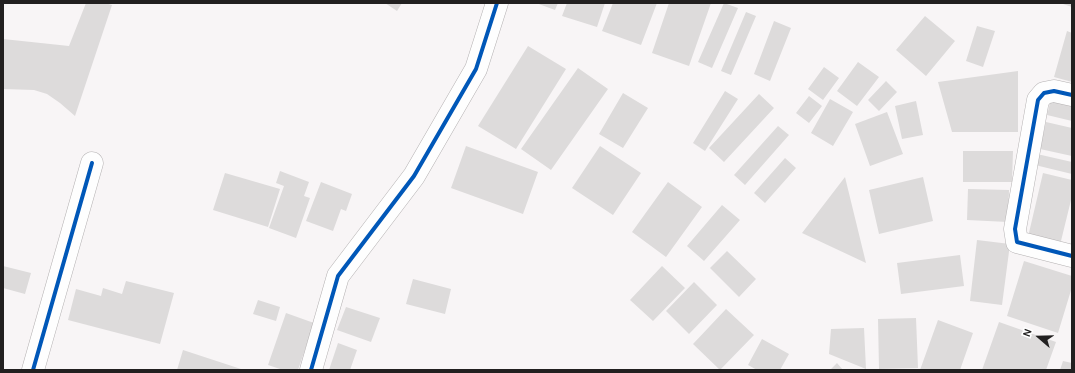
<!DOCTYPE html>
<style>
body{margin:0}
#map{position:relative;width:1075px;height:373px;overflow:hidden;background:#f8f5f6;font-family:Karla,sans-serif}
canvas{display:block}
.frame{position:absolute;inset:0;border:4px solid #222020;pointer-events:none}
.north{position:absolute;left:1019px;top:317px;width:40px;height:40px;-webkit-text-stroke:3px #fff;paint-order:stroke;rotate:290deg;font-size:11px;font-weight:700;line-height:16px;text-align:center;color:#222020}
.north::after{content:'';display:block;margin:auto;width:14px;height:18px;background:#222020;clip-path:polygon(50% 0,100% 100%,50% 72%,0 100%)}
</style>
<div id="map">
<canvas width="1075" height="373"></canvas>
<div class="frame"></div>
<div class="north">N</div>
</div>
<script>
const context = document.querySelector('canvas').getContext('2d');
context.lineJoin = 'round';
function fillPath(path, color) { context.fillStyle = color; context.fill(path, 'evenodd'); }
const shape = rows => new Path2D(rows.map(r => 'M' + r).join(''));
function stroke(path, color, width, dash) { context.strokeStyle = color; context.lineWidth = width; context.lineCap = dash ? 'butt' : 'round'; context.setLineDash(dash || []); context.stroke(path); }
fillPath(shape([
 [86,3,105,3,112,5,75,116,60,103,47,94,34,90,3,89,3,39,69,46],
 [385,3,402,3,397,11],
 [536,3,558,3,555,10],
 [567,3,605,3,597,27,562,16],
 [613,3,657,3,641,45,602,31],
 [669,3,711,3,689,66,652,53],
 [724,3,738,8,712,68,698,62],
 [1060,3,1072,3,1072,7],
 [746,12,756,16,731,75,721,71],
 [925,16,955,41,926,76,896,50],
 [774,21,791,28,770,81,754,74],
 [977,26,995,31,983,67,966,61],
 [1067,31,1072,33,1072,82,1054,77],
 [528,46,566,69,516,149,478,126],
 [858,62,879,77,857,106,837,91],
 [824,67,839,78,823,100,808,89],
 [578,68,608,89,551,170,521,149],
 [1018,71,1018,132,952,132,938,82],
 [886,81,897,92,879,111,868,100],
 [725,91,738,99,705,151,693,143],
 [623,93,648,108,623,148,599,134],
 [759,94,774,108,724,162,709,148],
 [809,96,822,106,809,123,796,113],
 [830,99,853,112,833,146,811,133],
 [1051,99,1072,104,1072,121,1047,115],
 [916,101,923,135,902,139,895,106],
 [887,112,903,154,870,166,855,124],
 [1046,122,1072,128,1072,156,1040,149],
 [778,126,789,135,745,185,734,175],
 [466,146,538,172,523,214,451,188],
 [600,146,641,173,613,215,572,188],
 [963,151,1013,151,1012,182,963,182],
 [1037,154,1072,162,1072,174,1035,165],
 [785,158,796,168,765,203,754,193],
 [280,171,309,182,304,196,310,198,296,238,269,228,284,186,276,183],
 [225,173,280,189,268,227,213,210],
 [1043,173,1072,180,1072,196,1060,245,1028,237],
 [845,177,866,263,802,233],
 [923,177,933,221,879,234,869,190],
 [321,182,352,194,346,211,341,209,333,231,306,221],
 [668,182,702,207,666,257,632,232],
 [968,189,1009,190,1008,222,967,220],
 [722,205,740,220,704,261,687,246],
 [977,240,1010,244,1002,305,970,301],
 [727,251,756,279,739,297,710,268],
 [960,255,964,286,901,294,897,263],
 [1024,261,1072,276,1072,287,1058,333,1007,316],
 [3,266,31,273,25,294,3,288],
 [662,266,685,288,653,321,630,300],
 [413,279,451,289,445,314,406,304],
 [126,281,174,293,160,344,68,320,76,289,101,296,103,288,122,294],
 [694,282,717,305,689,334,666,311],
 [258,300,280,307,276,321,253,314],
 [346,307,380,318,371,342,337,330],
 [726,309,754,335,720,370,693,344],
 [286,313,314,323,298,370,283,370,268,365],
 [916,318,918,368,879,369,878,319],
 [938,320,973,333,960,370,920,370],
 [999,322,1056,342,1046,370,982,370],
 [864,328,866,369,829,354,831,329],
 [762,339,789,354,780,370,757,370,748,365],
 [338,343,357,350,350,370,329,370],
 [183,350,244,370,177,370],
 [1063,361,1072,363,1072,370,1060,370],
 [837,363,843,370,830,370]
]), '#dddbdb');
const minor = shape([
 [1072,95,1054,91,1044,93,1038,100,1015,229,1017,242,1072,256],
 [33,370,92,163],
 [311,370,338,276,414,176,476,69,497,3]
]);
stroke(minor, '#b4b1b2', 23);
stroke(minor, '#fefefe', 22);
stroke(shape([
 [1072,95,1054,91,1044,93,1038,100,1015,229,1017,242,1072,256],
 [33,370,92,163],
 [311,370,338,276,414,176,476,69,497,3]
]), '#0057b8', 4);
</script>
